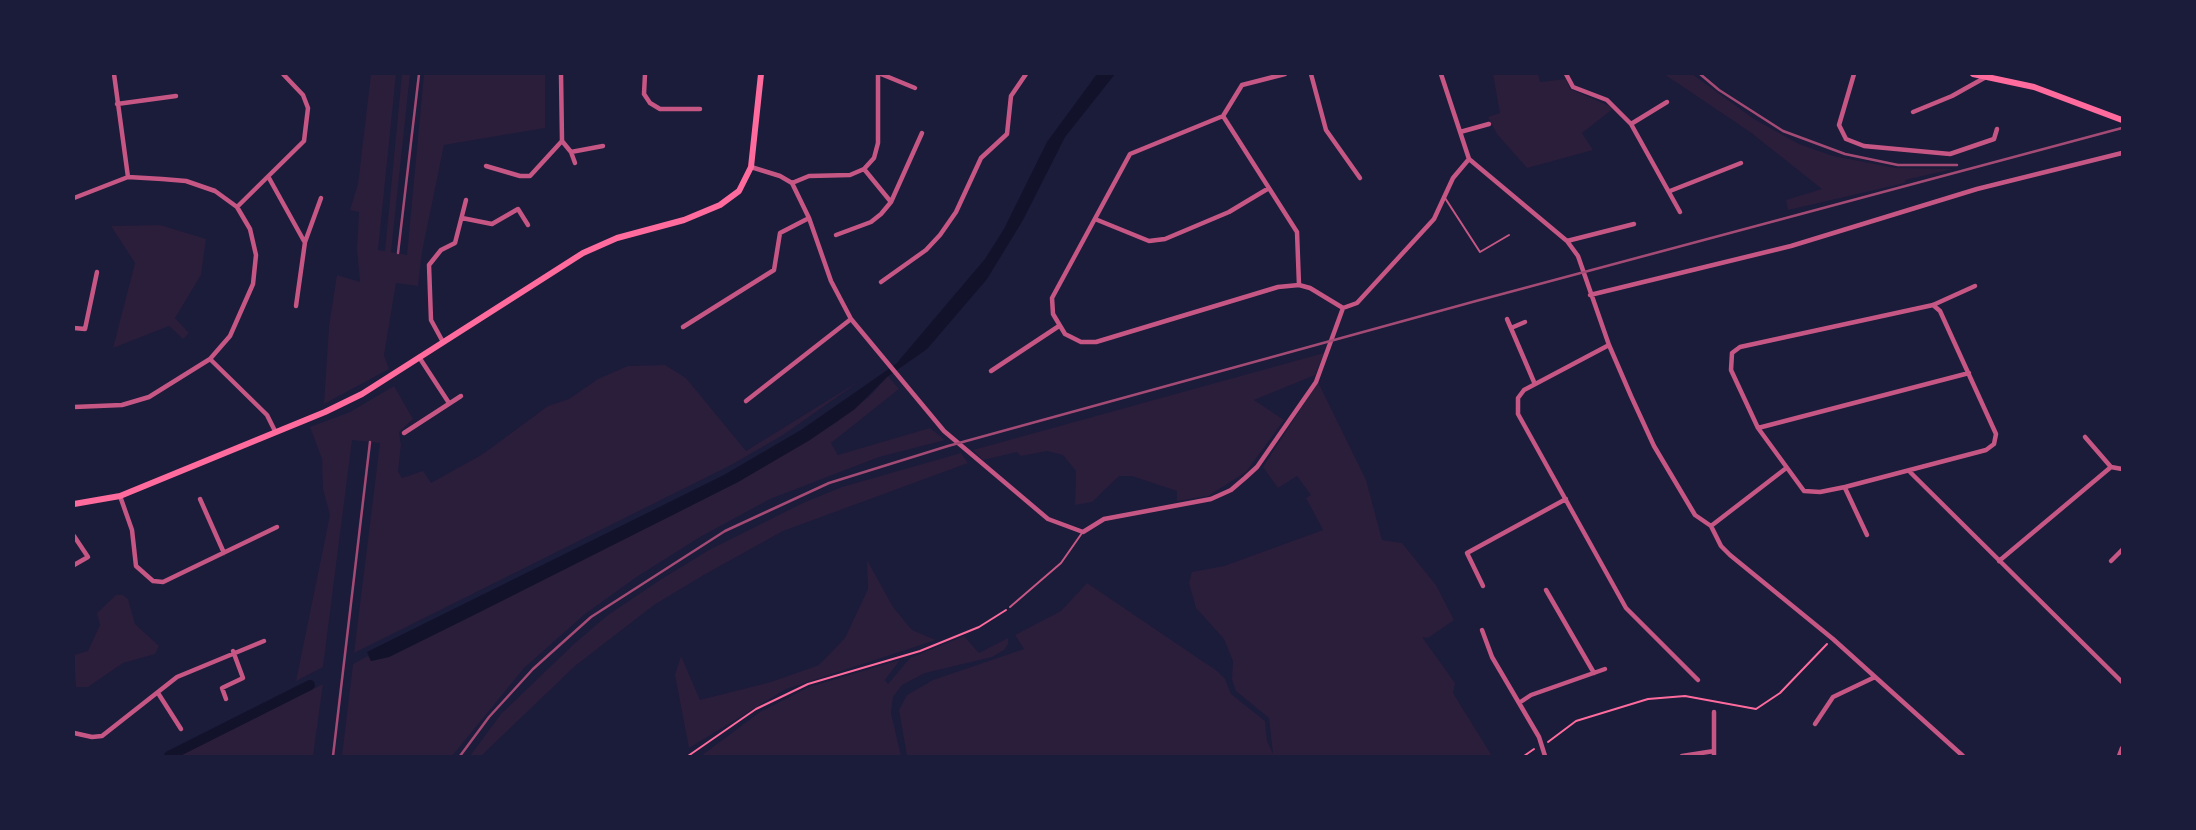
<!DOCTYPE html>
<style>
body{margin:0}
#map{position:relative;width:2196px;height:830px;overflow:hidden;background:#1b1b3a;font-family:Quicksand,sans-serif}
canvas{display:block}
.frame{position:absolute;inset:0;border:75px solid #1b1b3a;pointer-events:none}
</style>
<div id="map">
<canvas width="2196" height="830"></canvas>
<div class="frame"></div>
</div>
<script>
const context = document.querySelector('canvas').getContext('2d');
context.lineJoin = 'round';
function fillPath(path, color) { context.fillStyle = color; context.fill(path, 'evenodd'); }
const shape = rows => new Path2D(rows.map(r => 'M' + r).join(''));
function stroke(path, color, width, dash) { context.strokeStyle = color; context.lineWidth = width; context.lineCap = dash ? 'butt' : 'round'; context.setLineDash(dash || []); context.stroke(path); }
fillPath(shape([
 [371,74,396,74,378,250,385,251,402,74,410,74,391,252,407,255,424,74,545,74,545,128,444,145,422,252,418,286,396,283,384,355,389,369,324,404,329,326,337,275,360,282,357,249,359,212,350,210,358,184],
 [1493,74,1538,74,1540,82,1566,79,1570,89,1614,108,1582,133,1593,150,1527,168,1497,134,1488,117,1500,113],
 [1664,74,1692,74,1754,119,1799,144,1833,156,1895,168,1953,169,1905,180,1905,183,1788,210,1786,200,1822,189,1750,132],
 [160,225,206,239,201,275,175,318,189,333,183,339,169,326,113,348,135,263,111,226],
 [1324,353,1315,375,1254,400,1284,420,1246,472,1208,496,1177,501,1177,491,1132,476,1119,476,1092,502,1075,505,1076,471,1063,455,1047,451,1021,456,1017,452,983,460,973,450],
 [665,365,686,378,746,451,861,380,783,435,731,465,354,653,380,443,352,440,323,667,296,681,330,515,323,489,322,459,310,427,350,412,394,386,413,419,399,432,401,445,398,472,402,478,423,471,431,483,483,454,548,406,569,399,598,379,628,366],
 [888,376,899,389,831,443,838,455,930,428,945,440,879,457,770,499,700,537,638,576,585,614,524,668,452,756,342,756,353,664,368,656,371,661,389,657,738,482,835,423,870,396],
 [1318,382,1366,480,1382,540,1402,543,1436,585,1454,620,1428,638,1422,637,1455,683,1453,693,1492,756,907,756,899,710,907,695,933,680,1024,649,1015,635,1061,611,1087,583,1217,671,1225,679,1231,694,1265,721,1267,741,1273,754,1269,718,1236,691,1232,680,1233,661,1224,639,1196,608,1189,583,1192,572,1224,566,1323,530,1306,498,1311,495,1297,476,1278,488,1263,467],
 [961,453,968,463,783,531,702,576,654,605,575,666,481,756,470,756,501,714,575,643,608,615,660,580,709,550,805,502,842,487],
 [867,560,893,607,912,630,936,640,786,689,689,748,675,675,681,656,700,700,771,682,819,665,845,638,868,589],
 [116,595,123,595,128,599,135,624,159,646,155,654,123,663,88,687,76,687,74,655,88,651,100,625,97,613],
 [964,636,979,653,1008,638,1008,644,1004,650,992,657,925,673,902,685,893,697,891,713,901,756,701,756,760,712,809,687,900,660,885,680,888,684,910,658],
 [323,684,313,756,179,756]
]), '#2a1e3b');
fillPath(shape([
 [1097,74,1115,74,1065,137,1023,220,987,279,927,349,887,377,855,409,810,440,738,482,470,617,389,657,371,661,367,652,724,475,801,430,896,364,985,259,1004,229,1047,142]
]), '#12122b');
stroke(shape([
 [169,756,310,685]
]), '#12122b', 10);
stroke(shape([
 [1548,742,1576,721,1648,699,1685,696,1756,709,1780,693,1827,644],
 [688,756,756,709,808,684,920,651,979,627,1006,610],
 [1524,756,1534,749]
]), '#ff6b9d', 2);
stroke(shape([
 [1445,198,1480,252,1509,235],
 [1010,607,1061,563,1082,533]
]), '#c65784', 2);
stroke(shape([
 [114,74,128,177],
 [561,74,562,141,571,152,603,146],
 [645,74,644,94,650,103,660,109,700,109],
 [881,74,915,88],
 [1285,74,1242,85,1223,116,1130,154,1052,298,1053,314,1065,334,1081,342,1096,342,1278,287,1299,285,1310,288,1343,308],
 [1311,74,1326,130,1360,178],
 [1441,74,1469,159,1567,241,1578,256,1609,345,1631,396,1654,446,1695,515,1711,526,1721,546,1730,555,1833,639,1963,756],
 [1566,74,1573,87,1607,100,1631,124,1680,212],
 [1854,74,1839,125,1846,139,1864,146,1950,154,1994,139,1997,129],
 [117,104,176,96],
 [1913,112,1952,96,1986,77],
 [1223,116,1297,232,1299,285],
 [1631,124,1667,102],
 [1460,132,1489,124],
 [571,152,575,163],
 [486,166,520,176,530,176,562,141],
 [751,167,780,176,792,183,809,218,831,281,851,319,944,431,1048,519,1083,532,1104,519,1211,499,1231,490,1245,478,1257,467,1316,382,1343,308],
 [864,169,891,202],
 [269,178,304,241],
 [792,183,809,176,850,175,864,169,874,158,878,143,878,74],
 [1670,191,1741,163],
 [74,198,128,177,162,179,186,181,215,191,237,207,250,229,256,255,253,284,230,336,210,359],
 [237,207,304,141,308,108,303,95,283,74],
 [462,218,492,224,518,209,528,225],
 [1095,219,1149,241,1165,239,1229,212,1269,188],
 [836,235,871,222,881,214,891,202,922,133],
 [1567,241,1634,224],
 [881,282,926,250,940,235,956,212,981,158,1007,134,1011,96,1026,74],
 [1590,295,1791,246,1977,189,2122,153],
 [1933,305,1940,311,1996,434,1994,444,1986,450,1845,487,1820,492,1804,491,1758,428,1731,370,1732,353,1740,347,1933,305,1975,286],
 [296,306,305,242,321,198],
 [1343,308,1357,303,1434,219,1453,178,1469,159],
 [1507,319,1534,382],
 [683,327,774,270,780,233,809,218],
 [74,328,85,329,97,272],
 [1511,328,1525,322],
 [443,342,431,320,429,265,441,250,455,243,466,200],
 [1609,345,1524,390,1518,398,1518,414,1626,608,1698,680],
 [419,357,449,403],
 [991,371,1059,326],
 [746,401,851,319],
 [74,407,122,405,149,397,210,359,267,415,275,431],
 [1758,428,1969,373],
 [404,433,461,396],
 [2085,437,2111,467,2122,469],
 [1910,472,2122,682],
 [1845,488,1867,535],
 [120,496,132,530,136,566,153,581,163,582,277,527],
 [200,499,224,553],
 [1711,526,1785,469],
 [74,536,88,557,74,565],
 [1999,561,2111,467],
 [2111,561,2122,550],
 [1483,586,1467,553,1566,499],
 [1546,590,1594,673],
 [1482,630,1492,657,1539,737,1545,756],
 [158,693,181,729],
 [226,699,222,688,243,678,233,651],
 [1519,703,1531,695,1605,669],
 [1815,724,1833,697,1875,677],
 [74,733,92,737,102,736,177,677,264,641],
 [1682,756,1714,751],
 [1714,756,1714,712],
 [2119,756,2122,748]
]), '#c65784', 4.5);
stroke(shape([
 [1973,74,2034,87,2122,120],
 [74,504,120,496,325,412,362,394,583,253,617,238,684,220,720,205,739,191,751,167,761,74]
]), '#ff6b9d', 6);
stroke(shape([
 [1700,74,1719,90,1783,131,1845,154,1898,165,1957,165],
 [398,253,419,74],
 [333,756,370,442],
 [460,756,489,717,533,669,591,617,725,531,829,483,948,446,1476,301,2122,128]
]), '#a44b75', 2.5);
</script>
